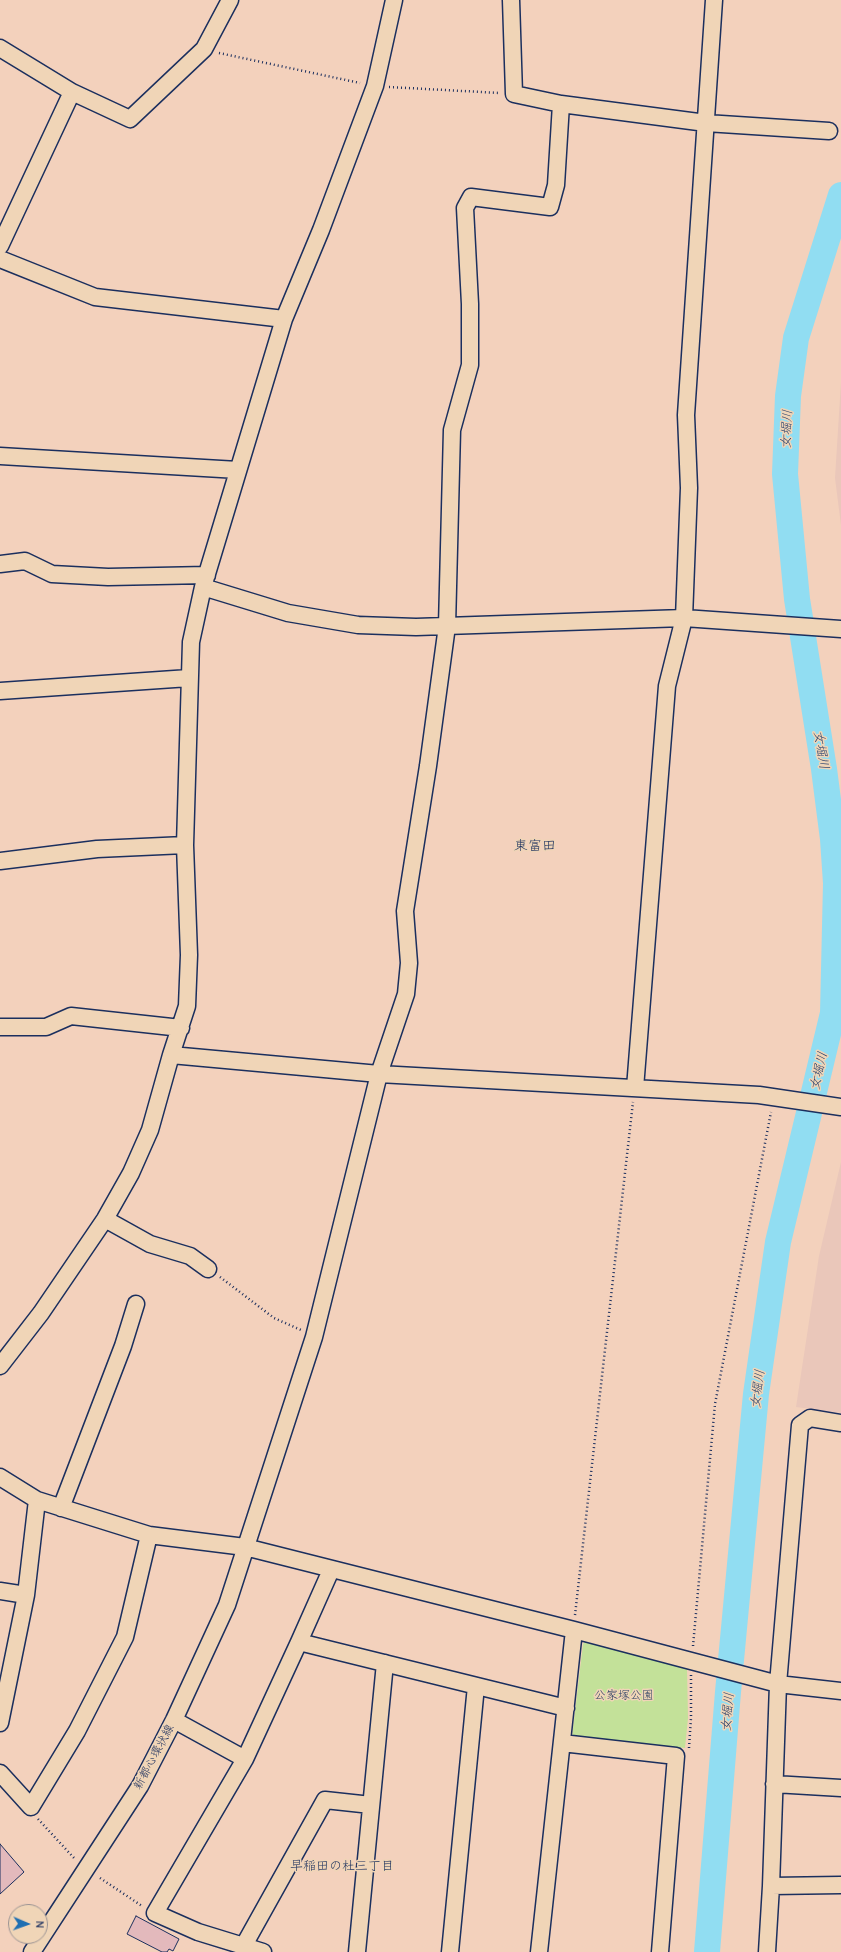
<!DOCTYPE html>
<meta charset="utf-8">
<style>
body{margin:0}
#map{position:relative;width:841px;height:1952px;overflow:hidden;background:#f3d1bc;font-family:"Comic Neue",sans-serif}
canvas{display:block}
.north{position:absolute;left:8px;top:1904px;width:40px;height:40px;box-sizing:border-box;background:#f0d5b7;border:1px solid #9b9393;border-radius:50%;rotate:92deg;font-size:11px;font-weight:700;line-height:16px;text-align:center;color:#1b2f5e}
.north::after{content:'';display:block;margin:auto;width:14px;height:18px;background:#1f6fb2;clip-path:polygon(50% 0,100% 100%,50% 72%,0 100%)}
</style>
<div id="map">
<canvas width="841" height="1952"></canvas>
<div class="north">N</div>
</div>
<script>
const context = document.querySelector('canvas').getContext('2d');
context.lineJoin = 'round';
function fillPath(path, color) { context.fillStyle = color; context.fill(path, 'evenodd'); }
const shape = rows => new Path2D(rows.map(r => 'M' + r).join(''));
function stroke(path, color, width, dash) { context.strokeStyle = color; context.lineWidth = width; context.lineCap = dash ? 'butt' : 'round'; context.setLineDash(dash || []); context.stroke(path); }
function write(font, color, halo, rows, align = 'center') {
  context.font = font + ' "Comic Neue","Klee One",sans-serif'; context.lineWidth = 3; context.setLineDash([]); context.textBaseline = 'middle'; context.strokeStyle = halo; context.fillStyle = color; for (const [text, x, y, turn = 0] of rows) {
    context.save(); context.translate(x, y); context.rotate((+turn || 0) * Math.PI / 180); context.textAlign = isNaN(turn) ? turn : align; if (halo) context.strokeText(text, 0, 0); context.fillText(text, 0, 0); context.restore();
  }
}
fillPath(shape([
 [841,382,841,525,835,478],
 [841,1162,841,1413,796,1407,819,1256]
]), '#eac7ba');
fillPath(shape([
 [587,1639,687,1667,688,1718,685,1748,572,1737,583,1644]
]), '#c3e199');
stroke(shape([
 [707,1952,728,1692,756,1394,778,1242,833,1013,836,883,833,839,824,769,797,599,785,474,788,396,796,338,841,195]
]), '#91ddf2', 26);
const building = shape([
 [0,1844,24,1872,0,1894,0,1844],
 [136,1916,179,1939,173,1951,169,1949,167,1952,162,1952,127,1934,136,1916]
]);
fillPath(building, '#e3b9bc');
stroke(building, '#1b2f5e', 1);
const minor = shape([
 [0,48,72,92,130,119,204,49,230,0],
 [561,104,706,123,829,131],
 [0,246,72,92],
 [0,259,95,297,284,319],
 [0,456,238,470],
 [0,564,25,561,52,574,108,577,207,575],
 [203,587,288,613,358,625,416,627,684,618,841,629],
 [0,691,189,678],
 [0,861,97,849,185,845],
 [0,1027,46,1027,71,1016,181,1028],
 [171,1055,379,1074,759,1095,841,1107],
 [635,1088,667,686,684,618,689,488,686,415,714,0],
 [105,1219,150,1244,190,1256,208,1269],
 [0,1366,41,1313,105,1219,131,1173,150,1130,171,1055,187,1006,189,955,185,845,191,642,203,587,284,319,321,230,375,86,394,0],
 [0,1477,37,1500,149,1535,245,1547,574,1630,778,1684,841,1691],
 [61,1508,123,1346,136,1304],
 [0,1591,26,1595],
 [299,1642,566,1708],
 [174,1720,245,1759],
 [0,1723,26,1595,37,1500],
 [562,1743,676,1756,660,1952],
 [0,1773,31,1807,77,1731,125,1637,149,1535],
 [774,1784,841,1788],
 [771,1886,841,1885],
 [243,1947,325,1800,371,1805],
 [32,1952,140,1786,174,1720,227,1605,314,1337,379,1074,406,994,409,963,405,911,428,766,447,626,452,430,470,365,470,304,465,208,471,197,550,207,556,185,561,104,514,94,511,0],
 [263,1952,198,1932,155,1913,245,1759,299,1642,331,1570],
 [357,1952,385,1663],
 [450,1952,476,1686],
 [539,1952,574,1630],
 [767,1952,771,1886,778,1684,800,1425,810,1418,841,1423]
]);
stroke(minor, '#1b2f5e', 19);
stroke(shape([
 [219,53,360,83],
 [389,87,500,93],
 [220,1277,274,1318,301,1330],
 [575,1615,633,1102],
 [693,1646,715,1404,771,1112],
 [689,1748,691,1718,691,1675],
 [38,1819,74,1858],
 [100,1878,142,1906]
]), '#1b2f5e', 2.5, [1, 3]);
stroke(minor, '#f0d5b7', 16);
write('12px', '#2c4164', '#f0d5b7', [
 ["公家塚公園",624,1696]
]);
write('12px', '#1b2f5e', '#f0d5b7', [
 ["新都心環状線",154,1757,-62]
]);
write('italic 13px', '#27406d', '#f0d5b7', [
 ["女堀川",787,429,-87],
 ["女堀川",821,750,81],
 ["女堀川",819,1071,-77],
 ["女堀川",758,1389,-83],
 ["女堀川",728,1712,-85]
]);
write('13px', '#1b2f5e', '#f0d5b7', [
 ["早稲田の杜三丁目",342,1866]
]);
write('14px', '#1b2f5e', '#f0d5b7', [
 ["東富田",535,846]
]);
</script>
